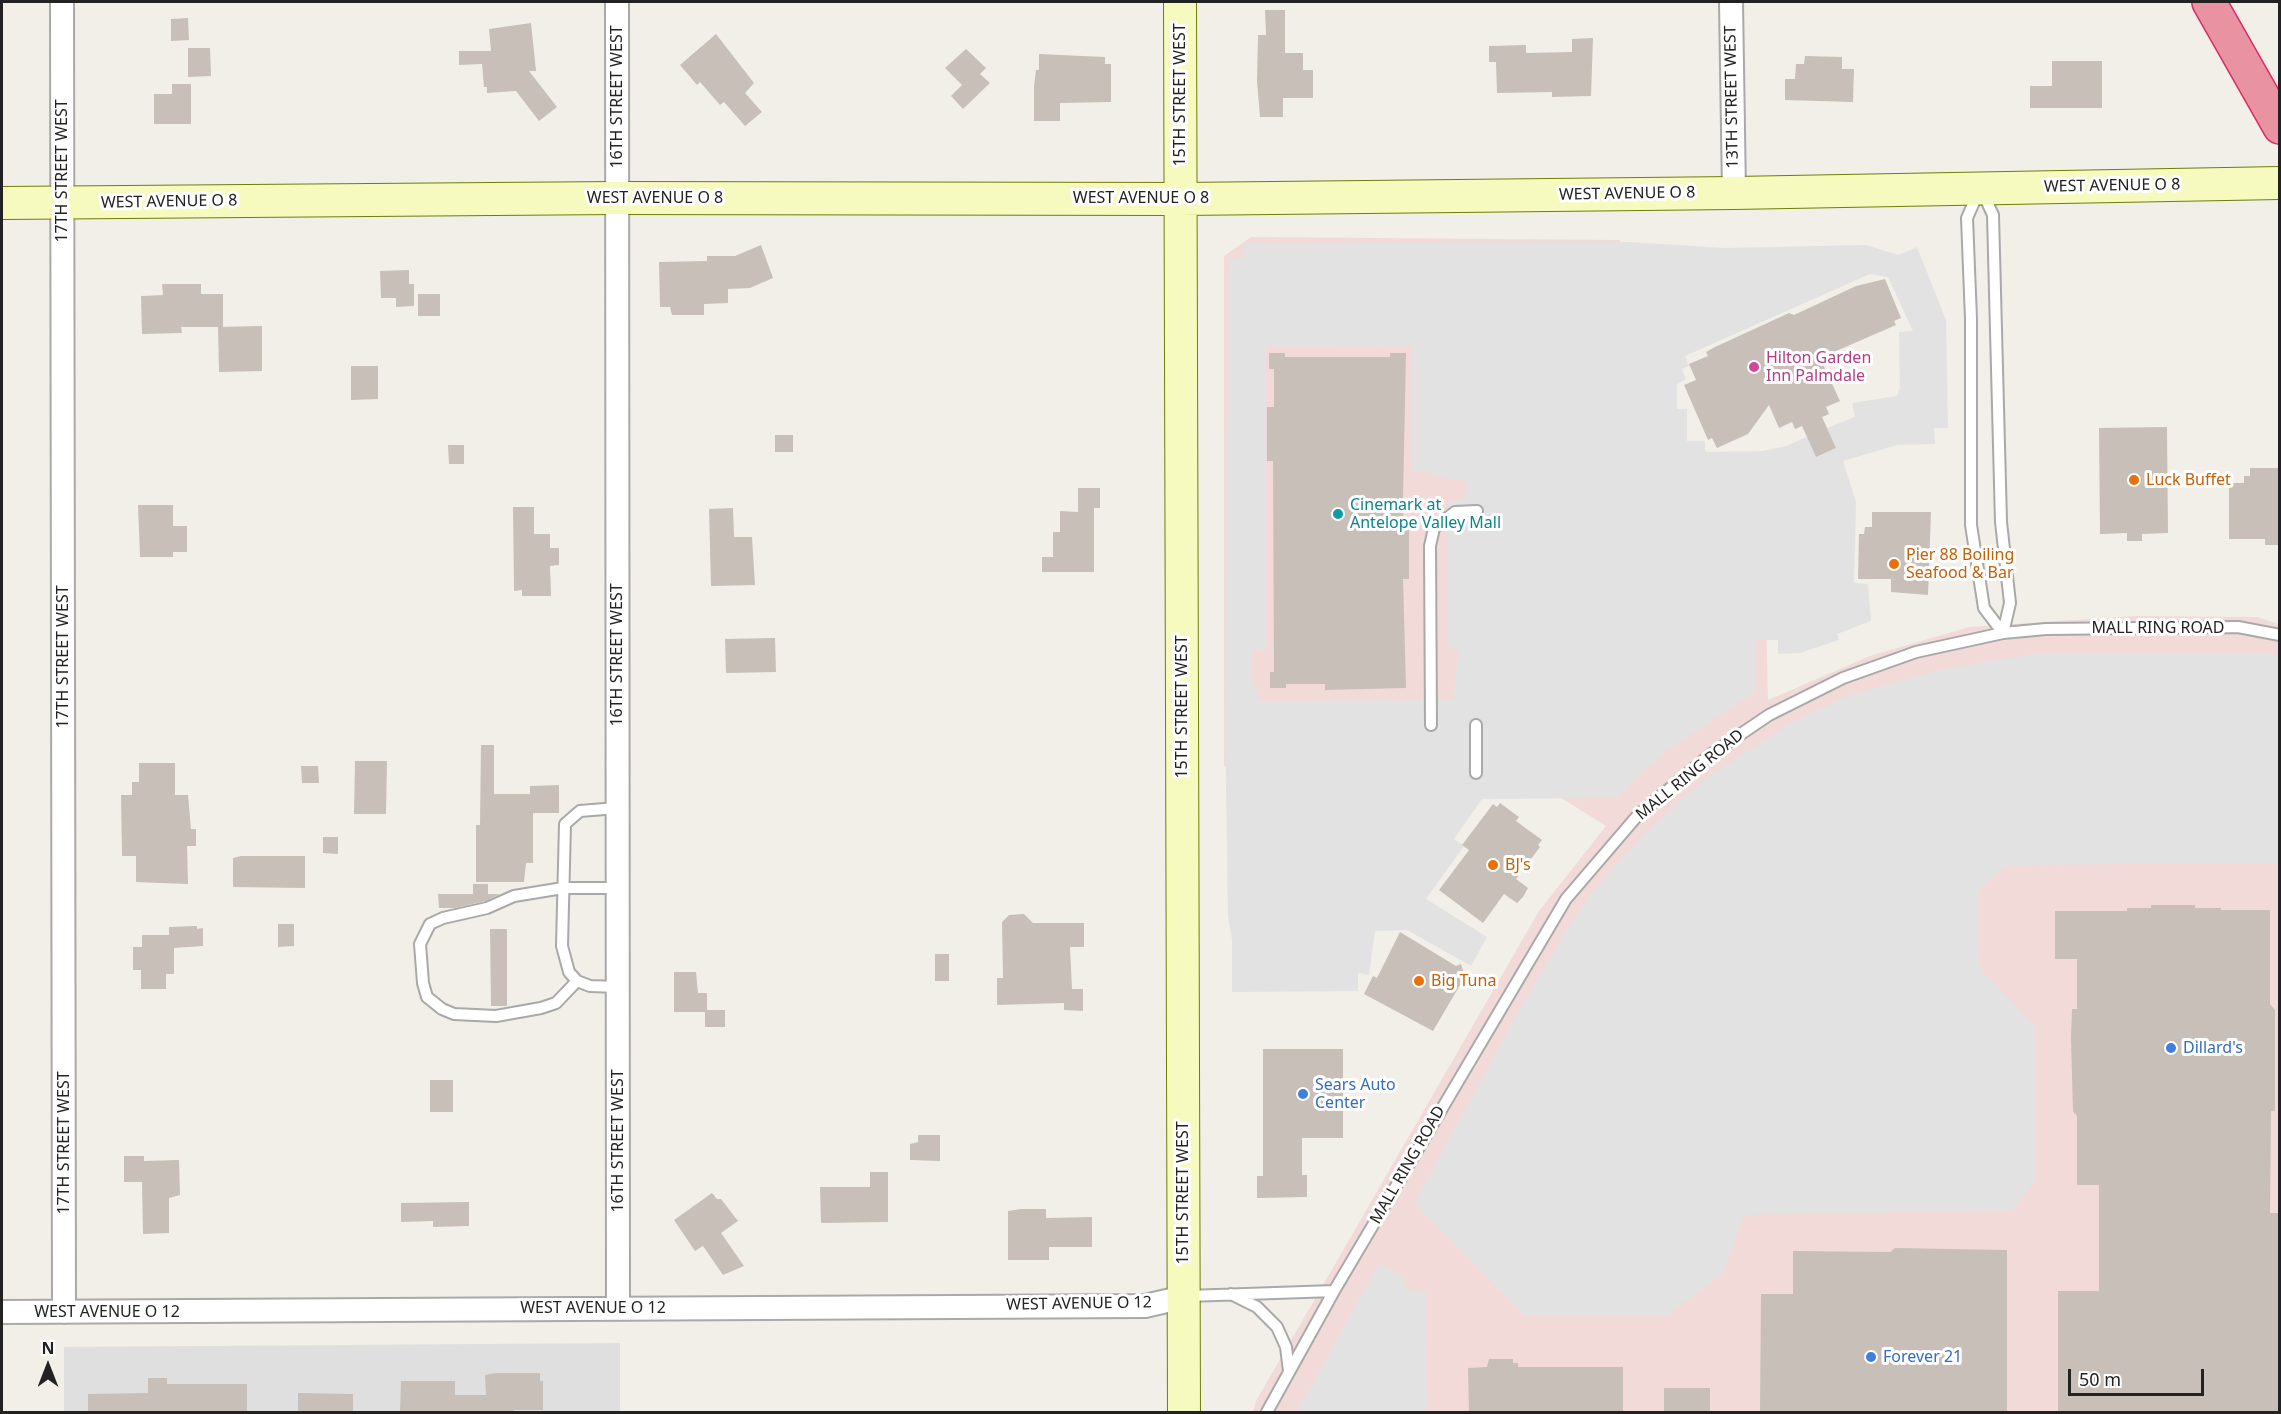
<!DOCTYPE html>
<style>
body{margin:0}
#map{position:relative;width:2281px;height:1414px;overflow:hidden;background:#f2efe9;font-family:"Noto Sans",sans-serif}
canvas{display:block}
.frame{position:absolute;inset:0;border:3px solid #222;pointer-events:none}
.north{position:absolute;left:18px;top:1336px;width:60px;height:60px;-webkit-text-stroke:4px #fff;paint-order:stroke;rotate:0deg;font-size:16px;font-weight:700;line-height:24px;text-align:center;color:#222}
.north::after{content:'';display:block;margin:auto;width:21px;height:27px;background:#222;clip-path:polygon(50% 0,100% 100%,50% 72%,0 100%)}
.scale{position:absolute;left:2068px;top:1369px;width:136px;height:27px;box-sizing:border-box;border:3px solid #222;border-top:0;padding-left:8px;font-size:18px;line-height:21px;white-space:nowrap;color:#222;-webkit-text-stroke:4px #fff;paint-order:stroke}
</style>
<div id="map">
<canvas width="2281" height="1414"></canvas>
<div class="frame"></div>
<div class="north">N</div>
<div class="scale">50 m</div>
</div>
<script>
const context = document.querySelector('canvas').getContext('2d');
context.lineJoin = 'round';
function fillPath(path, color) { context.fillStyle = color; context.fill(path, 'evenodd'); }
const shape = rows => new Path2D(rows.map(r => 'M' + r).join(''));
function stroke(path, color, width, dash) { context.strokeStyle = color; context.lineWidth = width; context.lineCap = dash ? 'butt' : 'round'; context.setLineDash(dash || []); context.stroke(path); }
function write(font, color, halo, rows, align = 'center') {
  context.font = font + ' "Noto Sans",sans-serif'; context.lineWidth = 6; context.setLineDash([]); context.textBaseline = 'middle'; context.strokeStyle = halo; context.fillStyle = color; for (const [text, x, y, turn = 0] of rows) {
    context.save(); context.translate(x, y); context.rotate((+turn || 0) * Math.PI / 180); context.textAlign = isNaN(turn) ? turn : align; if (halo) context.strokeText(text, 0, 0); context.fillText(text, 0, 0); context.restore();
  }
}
fillPath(shape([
 [620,1343,620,1412,64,1412,64,1347]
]), '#e0dfdf');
fillPath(shape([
 [1251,237,1620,240,1623,486,1763,486,1768,700,1870,656,1969,627,2135,616,2257,617,2279,624,2279,1412,1253,1412,1256,1401,1539,911,1606,826,1510,766,1224,766,1224,256]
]), '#f2dad9');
fillPath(shape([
 [1629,242,1725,248,1866,245,1898,255,1917,247,1946,320,1948,428,1934,428,1935,444,1897,445,1843,461,1856,502,1854,583,1868,584,1871,621,1837,634,1839,640,1800,653,1778,654,1778,640,1755,640,1756,691,1670,749,1635,778,1618,798,1482,799,1454,839,1464,846,1426,899,1487,937,1471,966,1407,930,1375,931,1369,975,1358,973,1358,991,1232,992,1232,940,1228,916,1225,722,1230,258,1243,258,1243,243],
 [1870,274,1888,277,1913,331,1899,332,1900,388,1897,396,1852,403,1855,417,1827,428,1836,448,1816,457,1807,437,1786,446,1763,451,1708,452,1705,451,1705,441,1687,441,1687,409,1677,409,1677,384,1686,379,1682,369,1689,366,1685,356],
 [1411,345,1412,471,1428,471,1445,479,1461,479,1467,484,1466,498,1448,502,1448,647,1458,648,1454,700,1260,701,1252,680,1252,650,1266,650,1266,346],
 [2036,654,2272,654,2280,657,2279,863,2007,865,1981,887,1977,898,1977,952,1981,969,2035,1026,2036,1180,2012,1210,1744,1215,1723,1274,1666,1316,1524,1315,1414,1203,1528,995,1569,926,1593,891,1645,833,1708,777,1789,724,1850,695,1940,670],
 [1379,1263,1404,1277,1405,1290,1425,1291,1427,1412,1297,1412]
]), '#e2e2e2');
fillPath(shape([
 [1265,10,1285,10,1285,53,1303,53,1303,70,1313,70,1313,98,1283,98,1283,117,1260,117,1257,81,1258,35,1266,35],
 [188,18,189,40,171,41,171,19],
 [531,23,536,71,529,71,557,107,539,121,516,91,487,93,487,87,484,87,482,64,459,65,459,51,491,51,489,29],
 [716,34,754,83,745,93,762,112,745,126,724,102,720,105,700,82,697,85,680,65],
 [1593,38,1591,96,1552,97,1552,92,1497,93,1496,62,1489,62,1489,46,1526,45,1526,53,1572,52,1572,39],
 [188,48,210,48,211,76,188,77],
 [966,49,986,68,980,74,990,83,963,109,951,96,962,85,945,68],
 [1039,54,1105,57,1105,64,1111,64,1111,102,1060,103,1060,121,1034,121,1034,86,1036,70,1039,70],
 [1805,56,1842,57,1842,69,1854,69,1853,102,1785,100,1785,79,1795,79,1796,64,1804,64],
 [2052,61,2102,61,2102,108,2030,108,2030,86,2052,86],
 [172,84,191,84,191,124,154,124,154,94,172,94],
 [761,245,773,278,750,288,728,289,728,303,704,304,704,315,672,315,670,307,660,307,659,262,707,261,707,256,735,256],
 [409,270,409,284,414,284,414,306,396,307,396,298,381,298,380,271],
 [1885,279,1901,318,1894,321,1896,325,1820,358,1840,401,1826,407,1829,414,1822,417,1836,448,1816,457,1802,426,1795,429,1792,422,1779,428,1769,405,1748,434,1717,448,1712,438,1708,440,1684,385,1696,380,1689,364,1708,356,1706,352,1715,347,1789,313,1794,315,1856,286],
 [162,284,201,284,201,294,223,294,223,327,181,327,182,333,142,334,141,296,163,295],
 [418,294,440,294,440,316,418,316],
 [262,326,262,371,219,372,218,327],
 [1269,353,1285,353,1285,357,1390,357,1390,353,1406,353,1403,498,1403,530,1409,530,1409,579,1403,579,1406,688,1325,690,1325,684,1286,684,1286,688,1270,688,1270,672,1274,672,1273,461,1267,461,1267,407,1274,407,1274,369,1269,369],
 [351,366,378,366,378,399,351,400],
 [2167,427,2168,533,2142,534,2142,541,2127,541,2127,533,2100,534,2099,428],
 [775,435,793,435,793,452,775,452],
 [448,445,464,445,464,464,449,464],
 [2250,468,2280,468,2280,545,2265,545,2265,539,2229,539,2229,483,2244,483,2244,476,2250,476],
 [1078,488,1100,488,1100,508,1094,508,1094,572,1042,572,1042,557,1053,557,1053,532,1060,532,1060,511,1078,512],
 [138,505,173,505,173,526,187,526,187,552,173,552,173,557,140,557],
 [513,507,534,507,534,534,550,534,550,548,559,548,559,565,550,566,551,596,522,596,522,590,514,591],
 [733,508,734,537,752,537,755,585,711,586,709,509],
 [1872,512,1931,512,1928,595,1891,592,1891,579,1858,579,1859,534,1864,534,1865,527,1872,527],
 [775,638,776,672,726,673,725,639],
 [481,745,494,745,494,794,530,794,530,786,559,785,559,813,533,813,533,863,526,863,524,882,476,882,476,825,480,825],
 [355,761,387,761,386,814,354,814],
 [139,763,175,763,175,795,188,795,191,829,196,829,196,846,187,846,188,884,136,882,136,856,122,856,121,795,132,795,132,782,139,782],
 [301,766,318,766,319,783,302,783],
 [1500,803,1519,817,1516,821,1542,840,1538,845,1540,847,1516,879,1528,888,1523,897,1517,903,1504,894,1483,923,1439,890,1469,850,1462,845,1493,804,1497,807],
 [323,837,338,837,338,854,323,853],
 [241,856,305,856,305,888,233,887,233,858],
 [473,884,488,884,488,894,500,894,485,901,455,908,439,908,438,894,473,894],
 [2151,905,2195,905,2195,908,2221,908,2221,910,2270,910,2270,1004,2275,1010,2275,1111,2271,1111,2270,1213,2280,1213,2280,1413,2058,1413,2058,1291,2099,1291,2099,1185,2077,1185,2077,1116,2073,1111,2071,1038,2072,1009,2077,1009,2077,959,2055,959,2055,911,2127,911,2127,908,2151,908],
 [1024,914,1033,923,1084,923,1084,947,1070,947,1072,989,1083,989,1083,1011,1064,1010,1064,1003,997,1005,997,978,1003,978,1002,922,1009,915],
 [278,924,294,924,294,946,278,947],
 [197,926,197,929,203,928,203,946,174,948,174,974,166,974,166,989,141,989,141,970,133,970,133,947,142,947,142,935,169,935,169,927],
 [490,929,507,929,507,1006,491,1006],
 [1400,932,1456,966,1461,964,1467,983,1460,985,1433,1031,1364,994,1373,976,1377,978],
 [935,954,949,954,949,981,935,981],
 [674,972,696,972,698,993,707,993,707,1010,725,1010,725,1027,705,1027,705,1012,674,1012],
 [1263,1049,1343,1049,1343,1138,1302,1138,1302,1175,1307,1175,1307,1197,1257,1198,1257,1176,1263,1176],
 [430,1080,453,1080,453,1112,430,1112],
 [918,1135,940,1135,940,1161,910,1160,910,1144,918,1142],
 [124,1156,144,1156,144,1161,179,1160,180,1195,169,1198,169,1233,143,1234,142,1182,124,1182],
 [870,1172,888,1172,888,1222,821,1223,820,1187,870,1187],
 [712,1193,717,1199,721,1199,738,1221,721,1233,744,1266,723,1275,703,1246,695,1251,674,1220],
 [469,1202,469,1226,433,1227,433,1221,401,1222,401,1203],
 [1021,1209,1046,1209,1046,1218,1092,1217,1092,1247,1049,1247,1049,1260,1008,1260,1008,1211],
 [1895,1248,2007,1250,2007,1413,1760,1413,1761,1294,1793,1294,1793,1251,1890,1252],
 [1489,1359,1513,1359,1513,1363,1518,1363,1518,1367,1623,1367,1623,1413,1469,1413,1468,1368,1487,1367],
 [496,1373,540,1373,540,1381,543,1381,543,1410,514,1410,514,1413,400,1413,401,1381,455,1381,455,1395,486,1395,485,1375],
 [148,1378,167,1378,167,1384,247,1384,247,1413,88,1413,88,1394,148,1393],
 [1664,1388,1710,1388,1710,1413,1664,1413],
 [298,1393,353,1394,353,1413,298,1413]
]), '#c7bfb8');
const lane = shape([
 [1978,193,1967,218,1971,319,1971,525,1984,608,2003,633],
 [1983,193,1993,215,2001,522,2010,603,2003,633],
 [1431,725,1430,546,1434,528,1455,512,1477,511],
 [1476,725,1476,773],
 [617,808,580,811,565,824,562,946,569,972,577,981,590,986,618,987],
 [577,981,556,1003,541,1008,496,1016,454,1014,442,1009,427,997,423,983,420,944,430,924,443,918,487,908,514,896,563,888,618,888],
 [1231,1294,1257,1307,1277,1327,1286,1347,1289,1371],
 [1187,1296,1334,1291],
 [1267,1412,1334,1291,1566,899,1638,815,1710,755,1769,715,1843,678,1916,652,2003,633,2046,629,2238,627,2280,635]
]);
const street = shape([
 [62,2,64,1312],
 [617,2,618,1308],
 [1731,2,1734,193],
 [2,1312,1145,1306,1184,1297]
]);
const secondary = shape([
 [1180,2,1184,1412],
 [2,203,616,198,1181,199,1734,193,2280,183]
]);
const highway = shape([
 [2209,2,2280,127]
]);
stroke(lane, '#a9a9a9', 14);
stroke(street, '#a9a9a9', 26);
stroke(secondary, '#707d05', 34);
stroke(highway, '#dc2a67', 36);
stroke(lane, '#fff', 10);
stroke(street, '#fff', 22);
stroke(secondary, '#f7fabf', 32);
stroke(highway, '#e892a2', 33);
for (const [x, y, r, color] of [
 [1754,367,6,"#d1479c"],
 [2134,480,6,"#e8710a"],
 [1338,514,6,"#0f9aa8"],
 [1894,564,6,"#e8710a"],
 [1493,865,6,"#e8710a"],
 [1419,981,6,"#e8710a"],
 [2171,1048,6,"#3f7fe0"],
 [1303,1094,6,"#3f7fe0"],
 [1871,1357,6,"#3f7fe0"]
]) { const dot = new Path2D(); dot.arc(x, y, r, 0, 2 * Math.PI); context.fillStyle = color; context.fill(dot); stroke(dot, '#fff', 2); }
write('16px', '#222', '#fff', [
 ["15TH STREET WEST",1180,95,-90],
 ["16TH STREET WEST",617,97,-90],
 ["13TH STREET WEST",1732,97,-91],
 ["17TH STREET WEST",62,171,-90],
 ["WEST AVENUE O 8",2112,186,-1],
 ["WEST AVENUE O 8",1627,194,-1],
 ["WEST AVENUE O 8",655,198],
 ["WEST AVENUE O 8",1141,198],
 ["WEST AVENUE O 8",169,202,-1],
 ["MALL RING ROAD",2158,628],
 ["16TH STREET WEST",617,655,-90],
 ["17TH STREET WEST",63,657,-90],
 ["15TH STREET WEST",1182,707,-90],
 ["MALL RING ROAD",1690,775,-39],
 ["16TH STREET WEST",618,1141,-90],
 ["17TH STREET WEST",64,1143,-90],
 ["MALL RING ROAD",1408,1165,-60],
 ["15TH STREET WEST",1183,1193,-90],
 ["WEST AVENUE O 12",1079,1304,-1],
 ["WEST AVENUE O 12",593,1308],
 ["WEST AVENUE O 12",107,1312]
]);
write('16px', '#b23c85', '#fff', [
 ["Hilton Garden",1766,358],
 ["Inn Palmdale",1766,376]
], 'left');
write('16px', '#c56008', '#fff', [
 ["Luck Buffet",2146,480],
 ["Pier 88 Boiling",1906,555],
 ["Seafood & Bar",1906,573],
 ["BJ's",1505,865],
 ["Big Tuna",1431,981]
], 'left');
write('16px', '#0d838f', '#fff', [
 ["Cinemark at",1350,505],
 ["Antelope Valley Mall",1350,523]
], 'left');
write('16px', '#366cbe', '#fff', [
 ["Dillard's",2183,1048],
 ["Sears Auto",1315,1085],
 ["Center",1315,1103],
 ["Forever 21",1883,1357]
], 'left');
</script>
